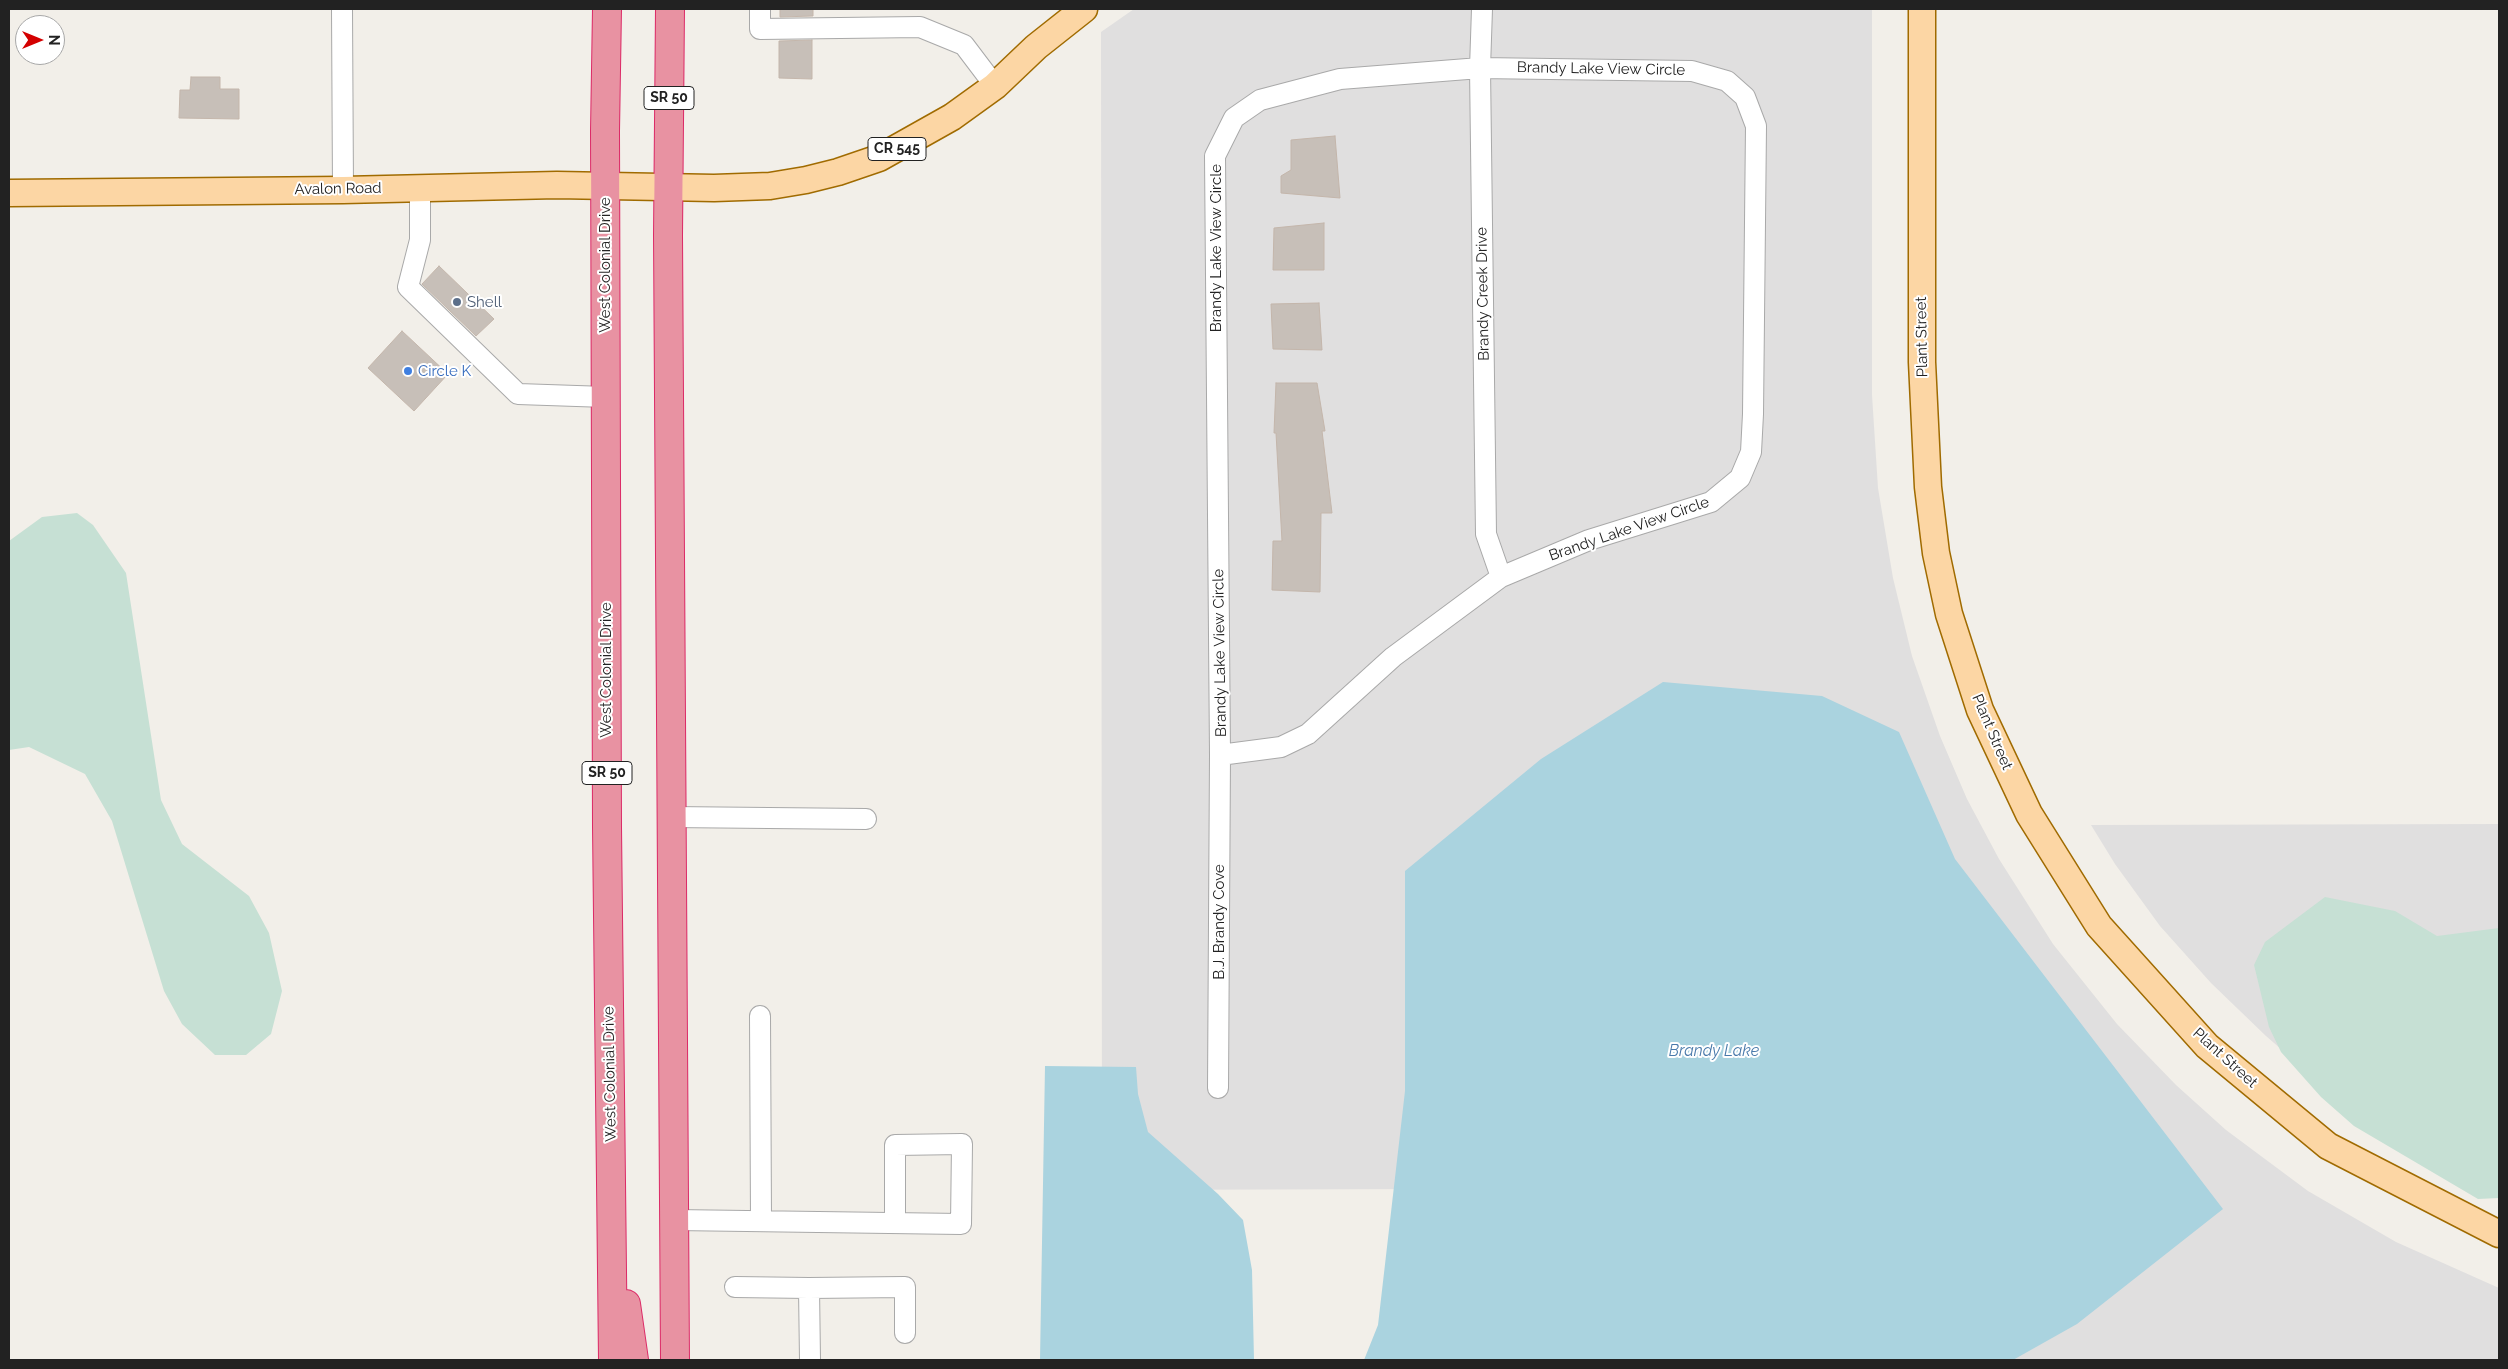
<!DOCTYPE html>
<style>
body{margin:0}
#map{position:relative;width:2508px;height:1369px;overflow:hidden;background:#f2efe9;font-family:Raleway,sans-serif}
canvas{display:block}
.frame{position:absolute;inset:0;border:10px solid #222;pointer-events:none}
.north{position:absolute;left:15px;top:15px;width:50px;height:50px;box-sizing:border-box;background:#fff;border:1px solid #a7a7a7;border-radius:50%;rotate:90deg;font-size:14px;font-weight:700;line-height:20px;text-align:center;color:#222}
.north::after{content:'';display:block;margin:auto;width:18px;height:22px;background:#d40000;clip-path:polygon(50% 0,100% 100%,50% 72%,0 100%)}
</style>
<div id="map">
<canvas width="2508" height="1369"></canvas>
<div class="frame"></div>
<div class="north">N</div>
</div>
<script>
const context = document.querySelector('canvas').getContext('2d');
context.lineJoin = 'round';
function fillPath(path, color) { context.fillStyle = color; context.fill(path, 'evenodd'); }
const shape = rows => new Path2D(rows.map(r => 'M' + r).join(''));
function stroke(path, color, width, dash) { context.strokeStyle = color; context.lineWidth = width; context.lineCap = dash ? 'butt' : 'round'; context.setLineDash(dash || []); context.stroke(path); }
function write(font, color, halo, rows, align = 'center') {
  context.font = font + ' Raleway,sans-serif'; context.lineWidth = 4; context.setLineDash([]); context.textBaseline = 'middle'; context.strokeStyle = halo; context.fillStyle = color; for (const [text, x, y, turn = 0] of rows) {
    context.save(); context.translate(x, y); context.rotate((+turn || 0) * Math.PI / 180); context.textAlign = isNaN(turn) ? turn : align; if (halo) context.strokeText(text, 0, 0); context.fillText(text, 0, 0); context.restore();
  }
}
fillPath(shape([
 [1134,9,1872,9,1872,395,1878,488,1893,578,1912,656,1940,736,1967,799,1999,859,2053,944,2117,1024,2176,1085,2226,1130,2308,1191,2396,1242,2499,1288,2499,1360,1439,1360,1439,1189,1102,1190,1101,32],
 [2499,824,2499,1184,2289,1056,2266,1036,2211,983,2160,926,2115,864,2091,825]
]), '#e0dfdf');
fillPath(shape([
 [77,513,93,525,126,573,161,800,182,844,249,896,269,933,282,991,271,1034,246,1055,215,1055,182,1024,164,991,112,821,85,774,29,747,9,750,9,541,42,517],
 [2325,897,2395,911,2437,936,2499,928,2499,1198,2478,1199,2354,1126,2321,1097,2281,1052,2269,1027,2254,965,2265,942]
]), '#c6e0d4');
fillPath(shape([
 [1663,682,1822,696,1899,732,1955,859,2223,1209,2077,1324,2013,1360,1364,1360,1378,1325,1405,1091,1405,871,1541,759],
 [1045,1066,1136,1067,1138,1094,1148,1132,1218,1194,1243,1220,1252,1270,1254,1360,1040,1360]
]), '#aad3df');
const building = shape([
 [780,9,813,9,813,16,780,17,780,9],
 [812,40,812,79,779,78,779,41,812,40],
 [191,77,220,77,220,89,239,89,239,119,179,118,180,90,190,90,191,77],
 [1335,136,1340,198,1281,193,1281,176,1291,170,1291,140,1335,136],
 [1324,223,1324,270,1273,270,1274,228,1324,223],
 [439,266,494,319,476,336,422,284,439,266],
 [1319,303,1322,350,1273,349,1271,304,1319,303],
 [402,331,448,374,414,411,368,368,402,331],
 [1276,383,1317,383,1325,431,1322,431,1332,513,1321,513,1320,592,1272,590,1273,541,1282,541,1276,433,1274,433,1276,383]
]);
fillPath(building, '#c7bfb8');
stroke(building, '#c4b6ab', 1);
const minor = shape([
 [342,9,343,190],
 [760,9,760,29,920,27,964,45,995,86],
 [1482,9,1480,68,1486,534,1501,577],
 [420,187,420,240,408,287,518,394,606,397],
 [671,817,866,819],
 [760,1016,761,1220],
 [1218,1088,1220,755,1215,156,1234,118,1260,100,1340,79,1480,68,1692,71,1727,81,1745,97,1756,126,1753,414,1751,452,1740,478,1711,502,1589,540,1501,577,1393,657,1308,734,1281,747,1220,755],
 [675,1220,961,1224,962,1144,895,1145,895,1223],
 [735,1287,809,1288],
 [810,1360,809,1288,905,1287,905,1333]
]);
const major = shape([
 [1922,9,1922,362,1928,487,1936,553,1949,614,1980,710,2029,814,2099,926,2207,1046,2328,1146,2499,1234],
 [9,193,343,190,557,185,714,188,770,186,806,180,838,172,879,158,952,117,995,86,1036,47,1084,9]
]);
const highway = shape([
 [607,9,605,131,607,827,613,1360],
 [670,9,668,235,675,1360],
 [626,1304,634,1360]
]);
stroke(minor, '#a9a9a9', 22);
stroke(major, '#a06b00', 29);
stroke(highway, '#dc2a67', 30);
stroke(minor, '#fff', 20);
stroke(major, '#fcd6a4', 26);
stroke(highway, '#e892a2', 28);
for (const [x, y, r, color] of [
 [457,302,5,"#5c6f8a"],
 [408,371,5,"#3f7fe0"]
]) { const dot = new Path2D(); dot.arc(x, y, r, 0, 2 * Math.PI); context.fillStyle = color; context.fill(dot); stroke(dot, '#fff', 2); }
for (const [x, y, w] of [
 [669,98,50],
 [897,149,58],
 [607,773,50]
]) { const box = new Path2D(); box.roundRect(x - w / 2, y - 11.5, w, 23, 4); context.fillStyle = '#fff'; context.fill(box); stroke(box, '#222', 1); }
write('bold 14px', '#222', null, [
 ["SR 50",669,98],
 ["CR 545",897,149],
 ["SR 50",607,773]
]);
write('15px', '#222', '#fff', [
 ["Brandy Lake View Circle",1601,69,1],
 ["Avalon Road",338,189,-1],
 ["Brandy Lake View Circle",1216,248,-90],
 ["West Colonial Drive",605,265,-90],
 ["Brandy Creek Drive",1483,294,-91],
 ["Plant Street",1922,337,-91],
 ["Brandy Lake View Circle",1629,529,-19],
 ["Brandy Lake View Circle",1220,653,-91],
 ["West Colonial Drive",606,670,-90],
 ["Plant Street",1992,732,67],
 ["B.J. Brandy Cove",1219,922,-90],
 ["Plant Street",2225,1058,42],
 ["West Colonial Drive",610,1074,-91]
]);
write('15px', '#4e5e75', '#fff', [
 ["Shell",467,302]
], 'left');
write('15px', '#366cbe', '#fff', [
 ["Circle K",418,371]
], 'left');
write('italic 16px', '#4a7aab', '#fff', [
 ["Brandy Lake",1714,1051]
]);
</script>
